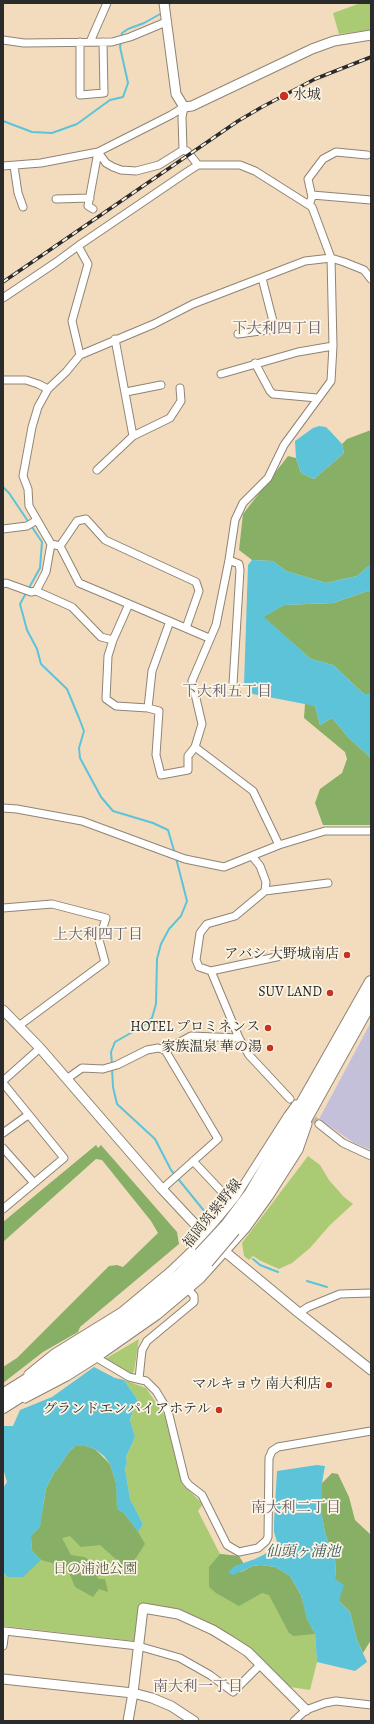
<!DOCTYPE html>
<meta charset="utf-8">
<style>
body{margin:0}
#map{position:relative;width:374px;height:1724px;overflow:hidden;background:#f3dcbe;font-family:Alegreya,serif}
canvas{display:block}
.frame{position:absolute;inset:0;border:4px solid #2b2b2b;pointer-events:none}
</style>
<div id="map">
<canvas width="374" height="1724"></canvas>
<div class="frame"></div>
</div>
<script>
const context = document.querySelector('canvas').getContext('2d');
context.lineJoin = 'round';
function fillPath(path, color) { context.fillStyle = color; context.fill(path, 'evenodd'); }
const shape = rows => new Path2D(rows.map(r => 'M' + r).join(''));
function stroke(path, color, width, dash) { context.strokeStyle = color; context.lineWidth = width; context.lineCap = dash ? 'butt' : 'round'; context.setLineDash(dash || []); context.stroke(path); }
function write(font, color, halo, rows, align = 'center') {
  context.font = font + ' Alegreya,"Noto Serif JP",serif'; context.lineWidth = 3.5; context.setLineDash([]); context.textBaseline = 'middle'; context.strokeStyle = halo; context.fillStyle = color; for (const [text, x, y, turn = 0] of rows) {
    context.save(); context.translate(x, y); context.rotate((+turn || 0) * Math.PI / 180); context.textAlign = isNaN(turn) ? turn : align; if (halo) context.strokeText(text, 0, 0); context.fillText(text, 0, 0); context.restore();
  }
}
fillPath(shape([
 [371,1022,371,1150,354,1143,319,1119]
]), '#c5c0da');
fillPath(shape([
 [361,3,371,3,371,30,339,34,333,13],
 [308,1156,320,1165,329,1180,344,1197,353,1204,330,1225,310,1248,292,1263,279,1269,261,1261,253,1256,249,1260,244,1256,242,1243],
 [139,1339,134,1371,131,1375,105,1359],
 [124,1380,146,1388,165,1416,183,1485,203,1504,198,1511,220,1554,239,1556,241,1572,253,1566,282,1571,290,1576,305,1607,307,1619,315,1634,317,1662,310,1690,290,1687,263,1662,234,1637,208,1623,176,1610,140,1603,134,1641,3,1626,3,1572,7,1577,41,1560,32,1551,31,1536,57,1470,69,1452,114,1477,124,1513,138,1531,143,1524,130,1499,125,1468,127,1462,126,1457,135,1437,130,1421,134,1408,139,1402]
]), '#aacb73');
fillPath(shape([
 [371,430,371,564,357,576,326,583,286,571,273,561,252,560,239,550,243,514,288,456,296,458,301,473,314,479,344,453,342,444,347,439],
 [368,591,371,592,371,694,364,694,333,665,311,659,263,617,284,605,333,603],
 [305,703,315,706,320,725,332,718,349,738,371,758,371,825,323,825,315,803,320,789,342,773,347,759,345,752,304,718],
 [96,1145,98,1148,101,1145,177,1232,179,1244,80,1327,78,1332,43,1352,3,1383,3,1367,17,1358,109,1266,117,1265,123,1267,158,1233,151,1221,102,1160,96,1159,3,1242,3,1222],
 [75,1446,86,1446,95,1449,110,1464,116,1483,117,1509,124,1513,138,1532,145,1544,128,1570,100,1545,81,1547,70,1536,62,1538,71,1555,84,1557,93,1562,98,1579,105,1579,108,1592,99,1589,93,1597,75,1587,67,1567,41,1560,32,1551,31,1536,40,1527,46,1488,55,1471,57,1470,69,1452],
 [332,1473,338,1474,349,1497,355,1520,371,1535,371,1640,363,1653,357,1640,350,1612,339,1601,335,1579,336,1564,325,1533,322,1516,322,1483],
 [220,1554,239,1556,244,1564,235,1566,241,1572,253,1566,261,1565,275,1567,290,1576,301,1595,307,1619,315,1634,294,1636,289,1633,269,1595,262,1593,239,1606,216,1593,209,1587,209,1567]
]), '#87af65');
fillPath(shape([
 [319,426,326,427,331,432,342,444,344,453,314,479,301,473,296,458,295,441,313,428],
 [252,560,273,561,286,571,326,583,357,576,371,564,371,592,368,591,333,603,284,605,264,617,311,659,333,665,364,694,371,694,371,758,349,738,332,718,320,725,315,706,253,694,244,685,248,565],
 [94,1367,115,1378,124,1380,139,1402,134,1408,130,1420,135,1437,126,1457,127,1462,125,1468,130,1499,143,1524,138,1532,124,1513,117,1509,116,1483,110,1464,104,1456,95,1449,86,1446,75,1446,69,1452,57,1470,55,1471,46,1488,40,1527,31,1536,32,1551,41,1560,23,1577,7,1577,3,1572,3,1488,7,1482,3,1468,3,1426,13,1426,20,1410,52,1397],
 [317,1465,325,1466,322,1483,322,1516,325,1533,336,1564,335,1579,344,1585,339,1601,350,1612,357,1640,367,1662,355,1671,317,1662,315,1634,307,1619,301,1595,290,1576,275,1567,261,1565,253,1566,233,1575,228,1572,235,1566,255,1559,275,1549,277,1542,274,1532,274,1522,277,1471]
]), '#5cc3d9');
stroke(shape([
 [168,8,170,3],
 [121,37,122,33,128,29,144,23,162,13],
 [3,121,32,132,52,133,77,124,110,100,123,97,128,83,120,47,121,42],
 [3,215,3,216],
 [3,487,9,493,42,542,40,568,20,604,27,630,37,649,41,664,67,689,79,718,84,731,79,748,80,758,101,797,113,811,153,823,168,830,175,854],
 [112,1064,111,1052,115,1042,143,1026,152,1018,156,1004,157,959,161,944,169,929,181,916,187,901,176,858],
 [112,1068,113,1087,117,1104,155,1139,171,1170,205,1212],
 [253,1259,260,1265,278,1272],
 [307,1281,327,1287]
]), '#5cc3d9', 2);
stroke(shape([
 [306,1112,319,1124]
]), '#cbb9a1', 7, [7, 3.5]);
const minor = shape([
 [3,40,24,43,112,42,130,37,166,22],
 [80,42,80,95,104,93,103,42],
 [90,42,107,3],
 [184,107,182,117,183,150,187,151,198,165],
 [98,152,106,163,113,167,121,170,136,171,159,165,183,150],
 [3,166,41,163,98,152,171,115,184,107],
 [14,166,18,193,23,207],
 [312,195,371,200],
 [56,199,90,198],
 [309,205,312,197,308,179,323,159,336,152,367,155],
 [93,209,88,206,98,152],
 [3,298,55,263,78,246],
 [238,334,275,329,262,278],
 [115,339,133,436],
 [255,363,270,391,273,394,317,398],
 [221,374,298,352,333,346],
 [3,380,26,380,38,384,48,389],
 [126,392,161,385],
 [97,470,133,436,170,418,181,401,180,388],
 [3,529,27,526,37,520],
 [51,544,29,506,28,489,23,476,32,427,38,407,48,389,66,372,80,355,154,324,193,304,305,261,331,258,344,262,364,270,371,279],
 [60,546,79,583,129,604],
 [229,560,239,564,240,570,233,684,236,692],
 [3,584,6,583,31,592,36,591,72,607,101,637,113,640,108,656,106,699,116,706,148,708,159,711,156,755,161,775,188,770,188,756,195,747,202,724,192,681,216,625,229,560,235,520,243,503,268,478,284,445,331,381,333,346,331,258,312,207,255,171,240,165,198,165,187,172,78,246,88,264,72,321,80,355],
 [36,591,46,572,51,544,60,546,77,521,86,519,105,540,196,582,199,591,186,628],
 [113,640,129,604,209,638],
 [148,708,152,671,170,621],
 [195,747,253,791,279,845],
 [3,808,17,809,82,821,185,859,224,867,279,845,325,831,371,831],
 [252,856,260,866,266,882,265,891,235,916,207,924,200,933,196,960,199,967,211,971,239,1038,249,1055,290,1099],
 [265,891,328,883],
 [3,908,52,904,106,918,99,940,105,962,20,1025],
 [211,971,281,956,286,950],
 [68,1078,82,1068,103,1069,117,1065,147,1050,158,1048,165,1050,191,1036,239,1038],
 [3,1081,40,1048],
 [3,1083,64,1158,3,1209],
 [319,1124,343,1143,371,1156],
 [3,1133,28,1115],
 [3,1148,34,1183],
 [193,1161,224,1194,235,1198],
 [162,1189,218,1139,165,1050],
 [299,1313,308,1307,340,1294,371,1293],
 [97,1358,129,1377,146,1381,156,1391,168,1411,185,1480,189,1485,202,1495,227,1545,239,1552,258,1548,266,1541,268,1537,269,1458,272,1451,278,1447,371,1431],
 [28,1374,54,1353,122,1311,170,1271,193,1249,235,1198,288,1115,296,1104],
 [139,1379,142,1350,147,1341,194,1302,194,1296,187,1288],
 [25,1399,67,1377,97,1358,157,1316,201,1279,246,1229,269,1197,299,1150,308,1124],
 [3,1646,5,1631,138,1646,180,1658,210,1675,233,1692,261,1664],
 [294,1721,306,1710,325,1703,336,1701,371,1705]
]);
const tertiary = shape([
 [164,3,176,94,184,107,192,106,312,49,334,41,371,35],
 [3,1010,40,1048,162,1189,205,1235,299,1313,371,1370],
 [3,1679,133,1693,152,1698,171,1706,194,1721],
 [128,1721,133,1693,143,1608,178,1614,213,1630,231,1641,248,1652,306,1710]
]);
const primary = shape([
 [227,1225,251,1193,273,1155,371,982],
 [234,1230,256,1202,280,1165,371,1001],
 [3,1395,125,1319,181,1274,200,1254],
 [3,1407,128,1328,178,1289,207,1262]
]);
stroke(minor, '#8f8474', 9);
stroke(tertiary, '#8f8474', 11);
stroke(primary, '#8f8474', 14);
stroke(minor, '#fff', 7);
stroke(tertiary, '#fff', 9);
stroke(primary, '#fff', 12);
const rail = shape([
 [3,282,238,121,262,107,315,79,371,57]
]);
stroke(rail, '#2b2b2b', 3.5);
stroke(rail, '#fcf5e5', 2, [6]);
const primaryBridge = shape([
 [200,1254,227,1225],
 [207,1262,234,1230]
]);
stroke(primaryBridge, '#8f8474', 14, []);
stroke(primaryBridge, '#fff', 12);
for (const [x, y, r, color] of [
 [284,96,5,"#c8321e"],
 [347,955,4,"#c8321e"],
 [330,993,4,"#c8321e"],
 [268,1028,4,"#c8321e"],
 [270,1048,4,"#c8321e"],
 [329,1385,4,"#c8321e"],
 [219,1410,4,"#c8321e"]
]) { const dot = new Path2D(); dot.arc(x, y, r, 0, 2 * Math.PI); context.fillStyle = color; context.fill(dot); stroke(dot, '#fcf5e5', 1.5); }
write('14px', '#2b2b2b', '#fcf5e5', [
 ["水城",293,96,"left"],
 ["アバシ 大野城南店",339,955],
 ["SUV LAND",322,993],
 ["HOTEL プロミネンス",260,1028],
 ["家族温泉 華の湯",262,1048],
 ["マルキョウ 南大利店",321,1385],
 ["グランドエンパイアホテル",211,1410]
], 'right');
write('14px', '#2b2b2b', '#fcf5e5', [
 ["福岡筑紫野線",213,1214,-51]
]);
write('14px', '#515b41', '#fcf5e5', [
 ["日の浦池公園",95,1570]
]);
write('15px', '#645c6b', '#fcf5e5', [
 ["下大利四丁目",277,329],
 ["下大利五丁目",227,692],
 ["上大利四丁目",98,935],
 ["南大利二丁目",296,1508],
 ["南大利一丁目",198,1687]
]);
write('italic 15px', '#3a595f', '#fcf5e5', [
 ["仙頭ヶ浦池",303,1552]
]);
</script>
